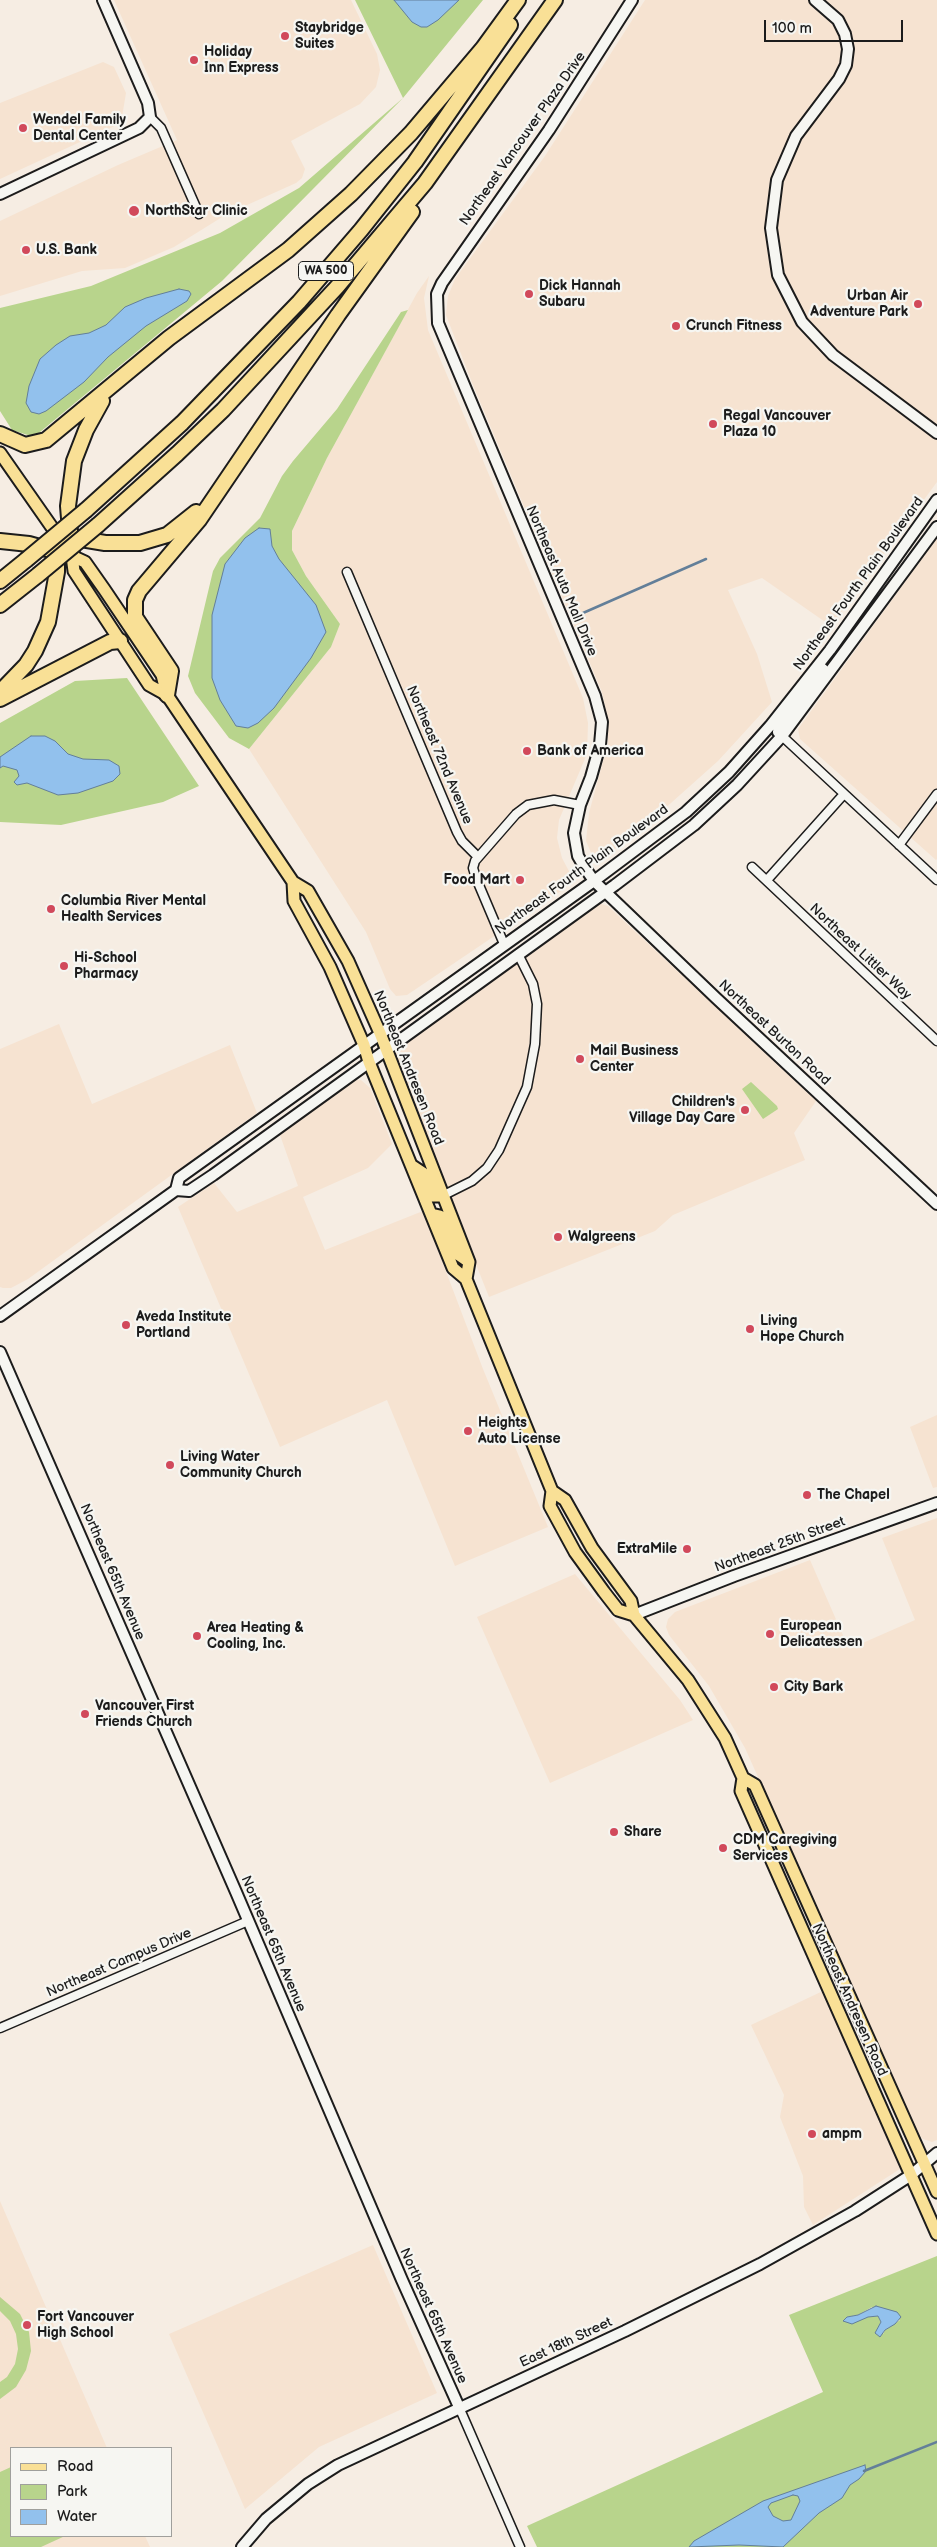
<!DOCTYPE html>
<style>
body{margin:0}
#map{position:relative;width:937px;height:2547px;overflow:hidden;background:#f6ede3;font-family:"Balsamiq Sans",sans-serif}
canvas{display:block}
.legend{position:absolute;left:10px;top:2447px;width:162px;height:90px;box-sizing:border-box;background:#f6f6f2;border:1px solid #9f9f9c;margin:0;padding:6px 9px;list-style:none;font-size:15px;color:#1c1c1c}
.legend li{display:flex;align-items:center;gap:10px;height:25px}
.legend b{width:25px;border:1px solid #9f9f9c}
.scale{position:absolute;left:764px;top:20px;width:139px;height:22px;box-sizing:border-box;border:2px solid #1c1c1c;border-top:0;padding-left:6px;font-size:15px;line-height:18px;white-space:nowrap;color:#1c1c1c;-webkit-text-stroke:4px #f6f6f2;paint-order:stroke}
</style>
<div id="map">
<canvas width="937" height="2547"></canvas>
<ul class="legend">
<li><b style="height:6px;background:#f9e096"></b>Road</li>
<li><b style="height:14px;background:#b8d48c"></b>Park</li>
<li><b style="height:14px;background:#92c1ed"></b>Water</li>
</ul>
<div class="scale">100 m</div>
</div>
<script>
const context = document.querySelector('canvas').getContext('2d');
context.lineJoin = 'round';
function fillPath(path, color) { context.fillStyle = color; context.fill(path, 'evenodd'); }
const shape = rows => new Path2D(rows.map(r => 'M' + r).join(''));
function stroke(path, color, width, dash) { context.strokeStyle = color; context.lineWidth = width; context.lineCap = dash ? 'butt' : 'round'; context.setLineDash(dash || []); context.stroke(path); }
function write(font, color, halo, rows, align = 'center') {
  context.font = font + ' "Balsamiq Sans",sans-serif'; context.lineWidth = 4.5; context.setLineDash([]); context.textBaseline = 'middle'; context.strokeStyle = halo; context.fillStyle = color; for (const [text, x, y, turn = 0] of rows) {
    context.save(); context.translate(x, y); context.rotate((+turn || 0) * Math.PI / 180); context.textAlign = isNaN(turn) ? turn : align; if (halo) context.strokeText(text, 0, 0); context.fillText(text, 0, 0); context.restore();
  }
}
fillPath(shape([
 [114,0,351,0,377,54,380,70,376,87,360,104,291,141,305,169,302,178,296,183,227,214,174,247,125,268,82,271,0,296,0,221,118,165,177,140],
 [645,0,937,0,937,482,831,626,762,578,728,590,757,654,772,702,718,761,662,811,596,864,586,841,589,813,608,743,607,716,602,692,473,385,446,315,448,296,455,279,545,156],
 [103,62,114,67,126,93,121,123,0,179,0,103],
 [429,276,424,298,428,330,583,698,588,723,587,754,559,820,557,838,562,858,571,875,573,879,570,885,407,995,396,996,390,989,366,932,249,749,331,647,340,624,306,576,292,550,292,531,327,458,417,293],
 [937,538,937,859,936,860,800,739,798,729],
 [598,903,608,906,816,1101,794,1133,805,1160,673,1215,655,1231,489,1297,394,1059,394,1053,397,1048],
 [59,1024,92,1104,230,1045,257,1113,28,1279,11,1288,3,1288,0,1287,0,1049],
 [354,1080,361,1080,370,1088,392,1144,368,1168,303,1197,325,1250,423,1211,483,1369,548,1527,455,1566,387,1400,280,1447,178,1207,214,1183,237,1212,298,1186,280,1135],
 [937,1415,937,1487,933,1488,910,1427],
 [937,1518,937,2140,932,2142,923,2139,918,2134,745,1748,709,1686,669,1635,666,1627,668,1619,675,1612,810,1560,849,1649,915,1620,882,1538],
 [575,1574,680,1700,693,1720,550,1783,477,1617],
 [825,1990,903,2167,813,2225,804,2207,803,2176,780,2117,784,2095,751,2025],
 [0,2201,107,2448,11,2448,11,2536,145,2536,150,2547,0,2547],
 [373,2245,437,2393,319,2447,245,2509,169,2334]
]), '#f6e3d1');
fillPath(shape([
 [355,0,483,0,403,98,222,281,34,437,12,430,0,411,0,308,91,286,220,233,299,188,403,98],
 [408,310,327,458,292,531,292,550,306,576,340,624,331,647,249,749,229,738,195,693,188,676,213,571,220,558,260,518,282,476,293,461,337,409,401,312],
 [127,678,199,786,163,802,61,825,0,822,0,723,75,681],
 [751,1082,777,1106,778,1109,763,1119,742,1089],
 [937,2256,937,2547,537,2547,527,2526,823,2392,789,2315],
 [872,2307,900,2320,885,2330,883,2334,877,2330,881,2322,878,2316,847,2317,858,2315],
 [0,2297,20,2314,29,2332,31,2351,26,2370,16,2387,0,2399,0,2382,7,2377,15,2364,18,2349,16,2334,10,2321,0,2311],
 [11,2467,11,2536,65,2536,41,2547,0,2547,0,2472]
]), '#b8d48c');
const water = shape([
 [394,0,459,0,438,20,427,27,421,27,412,22,394,0],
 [179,289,189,291,191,294,187,301,146,326,108,357,84,382,46,411,39,414,31,412,26,403,29,386,40,359,56,345,70,336,89,333,106,325,125,307,146,298,179,289],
 [259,528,270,529,272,546,279,559,316,605,326,632,311,658,274,708,258,723,248,728,236,726,220,700,212,678,212,615,225,564,245,538,259,528],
 [31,736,45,736,55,741,68,754,83,759,109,760,119,766,120,774,113,781,78,793,58,795,27,783,17,785,14,782,19,776,17,770,3,766,0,768,0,757,31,736],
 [876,2306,897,2312,901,2317,895,2324,885,2330,880,2337,875,2333,881,2322,878,2316,868,2317,852,2324,843,2321,847,2317,858,2315,876,2306],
 [865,2465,866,2471,859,2479,850,2485,842,2498,819,2513,783,2547,739,2545,689,2547,694,2541,763,2501,865,2465],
 [793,2495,798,2496,800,2501,791,2520,783,2521,773,2516,768,2507,771,2503,793,2495]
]);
fillPath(water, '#92c1ed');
stroke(water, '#637f99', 1);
stroke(shape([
 [583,613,706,559],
 [864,2471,937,2442]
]), '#637f99', 2.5);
const street = shape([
 [150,117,161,128,199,214],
 [347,572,457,832,462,841,477,856],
 [782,736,937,880],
 [899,845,937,794],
 [752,867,937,1041],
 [767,880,844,794],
 [504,944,476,878,473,868,475,861,516,814,528,805,554,800,580,805],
 [442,1196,472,1181,487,1168,499,1150,527,1087,535,1044,537,1004,533,984,518,954],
 [0,2028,248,1921],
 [459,2407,520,2547]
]);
const secondary = shape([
 [632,0,549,130,442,283,437,294,438,323,595,696,602,722,600,745,591,777,580,805,574,833,578,856,585,868,594,881,716,998,937,1204],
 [815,0,838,20,845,34,848,49,846,65,839,79,796,136,777,180,771,228,778,275,802,322,833,355,937,433],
 [0,194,139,128,150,117,148,103,103,0],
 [782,736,778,732,779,728,823,669],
 [176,1190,189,1191,213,1175,615,885,694,825,737,785,782,736,937,527],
 [0,1316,176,1190,179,1178,594,881,686,812,729,772,770,726,830,650,937,500],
 [0,1352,236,1892,402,2280,459,2407],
 [634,1615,734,1576,937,1503],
 [242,2547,266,2519,308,2484,338,2465,625,2331,760,2264,855,2211,911,2175,937,2153]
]);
const primary = shape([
 [0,453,72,556,85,562,104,589,162,675,167,695,293,882,308,891,348,961,380,1033,469,1262,466,1279,552,1491,550,1506,575,1552,604,1592,618,1610,634,1615],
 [72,556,74,571,149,685,167,695],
 [293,882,294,901,330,967,364,1045,369,1062,453,1268,466,1279],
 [411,1165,423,1173,433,1196,442,1196],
 [431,1214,440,1216,456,1253,469,1262],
 [552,1491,565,1500,592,1548,631,1601,634,1615,688,1680,725,1738,743,1778,741,1791,937,2234],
 [743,1778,755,1785,937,2192]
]);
const highway = shape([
 [0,434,25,445,46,440,169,338,288,250,351,194,411,133,483,48,518,0],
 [86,510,182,423,299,302,361,230,415,162,510,25],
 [98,525,177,454,223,410,337,287,425,183,555,0],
 [0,541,29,544,72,556,68,506,74,461,86,430,102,401],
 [0,581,26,560],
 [0,605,38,575],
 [0,692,26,665,35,651,48,622,57,572,57,535,105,543,140,543,167,535,196,512],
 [167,695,171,671,135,617,135,600,139,591,199,520,338,315,412,212],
 [0,699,110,642,120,641]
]);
stroke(street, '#1c1c1c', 11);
stroke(secondary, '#1c1c1c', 14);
stroke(primary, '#1c1c1c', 15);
stroke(highway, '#1c1c1c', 18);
stroke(street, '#f6f6f2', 8);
stroke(secondary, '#f6f6f2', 10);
stroke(primary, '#f9e096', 11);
stroke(highway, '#f9e096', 14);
const highwayBridge = shape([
 [26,560,86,510],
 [38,575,98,525]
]);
stroke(highwayBridge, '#1c1c1c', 18, []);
stroke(highwayBridge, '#f9e096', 14);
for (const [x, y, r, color] of [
 [285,36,5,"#d1495b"],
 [194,60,5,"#d1495b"],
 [23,128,5,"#d1495b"],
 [134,211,6,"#d1495b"],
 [26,250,5,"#d1495b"],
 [529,294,5,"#d1495b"],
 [918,304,5,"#d1495b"],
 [676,326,5,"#d1495b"],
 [713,424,5,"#d1495b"],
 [527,751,5,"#d1495b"],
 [520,880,5,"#d1495b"],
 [51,909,5,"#d1495b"],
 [64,966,5,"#d1495b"],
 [580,1059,5,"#d1495b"],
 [745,1110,5,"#d1495b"],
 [558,1237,5,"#d1495b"],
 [126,1325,5,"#d1495b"],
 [750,1329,5,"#d1495b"],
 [468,1431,5,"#d1495b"],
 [170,1465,5,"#d1495b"],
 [807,1495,5,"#d1495b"],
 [687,1549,5,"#d1495b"],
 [770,1634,5,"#d1495b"],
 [197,1636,5,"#d1495b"],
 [774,1687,5,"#d1495b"],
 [85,1714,5,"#d1495b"],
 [614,1832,5,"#d1495b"],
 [723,1848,5,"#d1495b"],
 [812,2134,5,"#d1495b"],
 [27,2325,5,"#d1495b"]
]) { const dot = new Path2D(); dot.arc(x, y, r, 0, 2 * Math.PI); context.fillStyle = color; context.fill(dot); stroke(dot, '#f6f6f2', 2); }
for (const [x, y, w] of [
 [326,271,55]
]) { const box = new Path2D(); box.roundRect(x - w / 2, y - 9.5, w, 19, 4); context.fillStyle = '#f6f6f2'; context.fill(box); stroke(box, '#1c1c1c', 1); }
write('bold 12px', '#1c1c1c', null, [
 ["WA 500",326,271]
]);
write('bold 14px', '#1c1c1c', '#f6f6f2', [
 ["Staybridge",295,28],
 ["Suites",295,44],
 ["Holiday",204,52],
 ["Inn Express",204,68],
 ["Wendel Family",33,120],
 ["Dental Center",33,136],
 ["NorthStar Clinic",145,211],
 ["U.S. Bank",36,250],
 ["Dick Hannah",539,286],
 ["Subaru",539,302],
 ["Urban Air",908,296,"right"],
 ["Adventure Park",908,312,"right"],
 ["Crunch Fitness",686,326],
 ["Regal Vancouver",723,416],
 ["Plaza 10",723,432],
 ["Bank of America",537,751],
 ["Food Mart",510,880,"right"],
 ["Columbia River Mental",61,901],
 ["Health Services",61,917],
 ["Hi-School",74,958],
 ["Pharmacy",74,974],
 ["Mail Business",590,1051],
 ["Center",590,1067],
 ["Children's",735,1102,"right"],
 ["Village Day Care",735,1118,"right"],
 ["Walgreens",568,1237],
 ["Aveda Institute",136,1317],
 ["Portland",136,1333],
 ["Living",760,1321],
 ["Hope Church",760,1337],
 ["Heights",478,1423],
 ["Auto License",478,1439],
 ["Living Water",180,1457],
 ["Community Church",180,1473],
 ["The Chapel",817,1495],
 ["ExtraMile",677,1549,"right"],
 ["European",780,1626],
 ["Delicatessen",780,1642],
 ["Area Heating &",207,1628],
 ["Cooling, Inc.",207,1644],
 ["City Bark",784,1687],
 ["Vancouver First",95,1706],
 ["Friends Church",95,1722],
 ["Share",624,1832],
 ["CDM Caregiving",733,1840],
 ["Services",733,1856],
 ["ampm",822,2134],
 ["Fort Vancouver",37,2317],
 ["High School",37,2333]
], 'left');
write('14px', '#1c1c1c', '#f6f6f2', [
 ["Northeast Vancouver Plaza Drive",523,139,-55],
 ["Northeast Auto Mall Drive",561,581,67],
 ["Northeast Fourth Plain Boulevard",859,584,-54],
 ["Northeast 72nd Avenue",439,755,67],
 ["Northeast Fourth Plain Boulevard",582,870,-36],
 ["Northeast Littler Way",860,952,43],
 ["Northeast Burton Road",774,1033,43],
 ["Northeast Andresen Road",408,1068,68],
 ["Northeast 25th Street",780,1545,-20],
 ["Northeast 65th Avenue",112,1572,67],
 ["Northeast 65th Avenue",273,1944,67],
 ["Northeast Campus Drive",119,1963,-23],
 ["Northeast Andresen Road",849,2000,66],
 ["Northeast 65th Avenue",433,2316,66],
 ["East 18th Street",566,2343,-25]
]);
</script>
